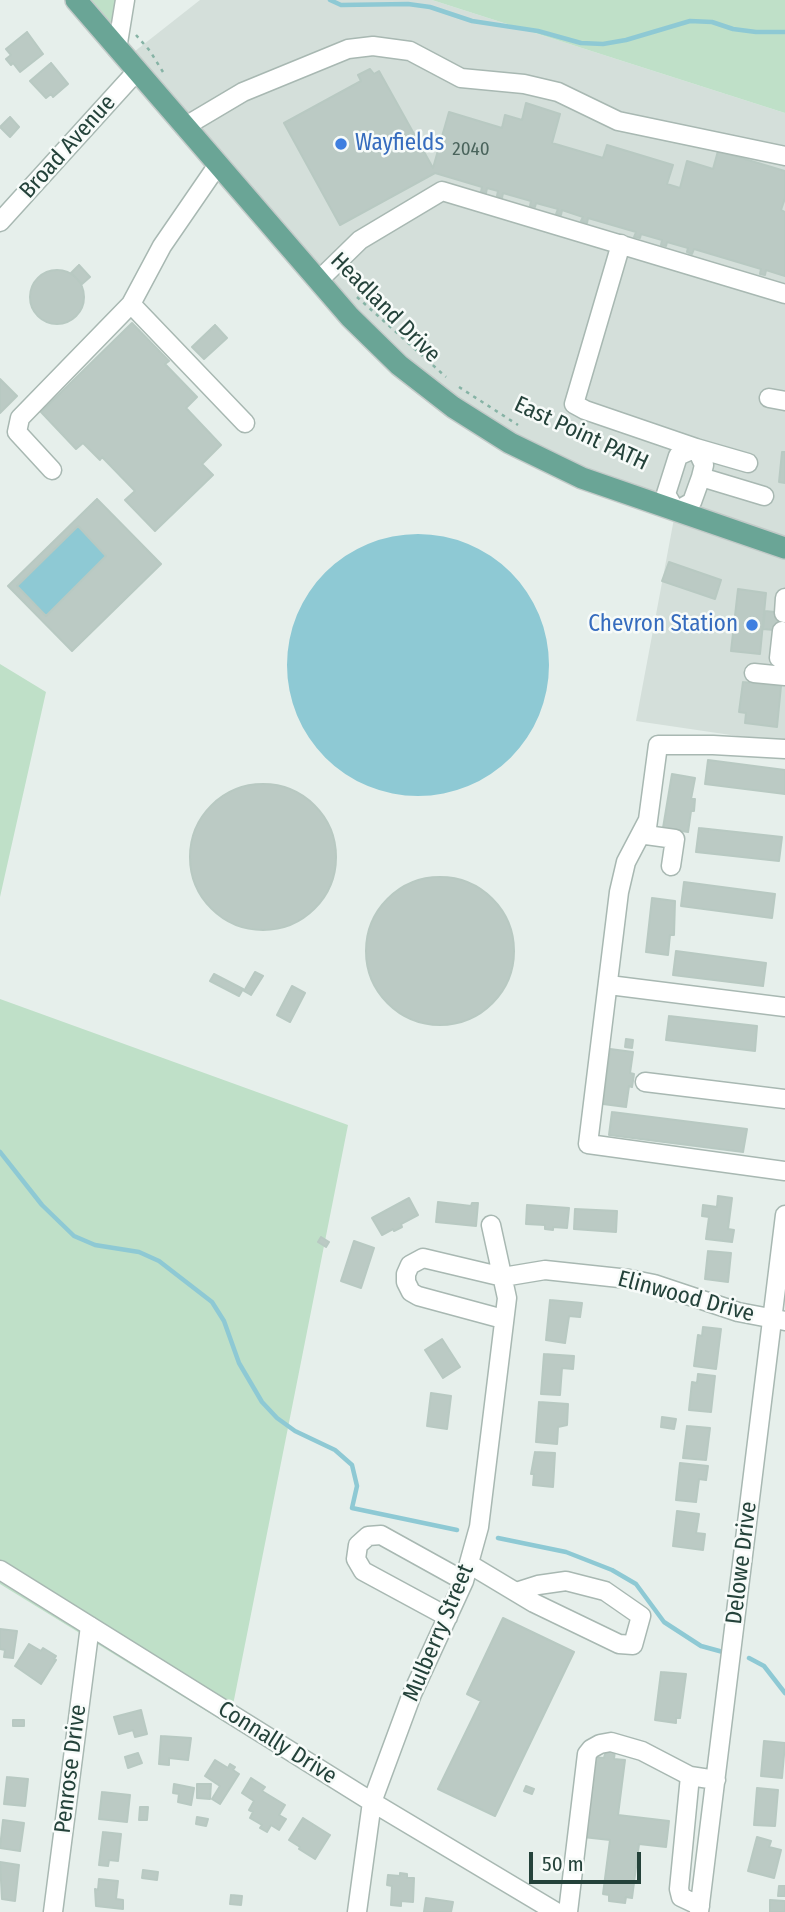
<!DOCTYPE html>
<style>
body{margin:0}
#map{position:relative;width:785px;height:1912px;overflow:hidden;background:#e6efeb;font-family:"Fira Sans Condensed",sans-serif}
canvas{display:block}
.scale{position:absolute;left:529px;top:1852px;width:112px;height:32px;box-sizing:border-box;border:4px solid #24423a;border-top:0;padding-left:9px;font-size:21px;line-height:24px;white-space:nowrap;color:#24423a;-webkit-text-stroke:5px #f7fbf9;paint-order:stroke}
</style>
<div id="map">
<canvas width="785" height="1912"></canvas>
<div class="scale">50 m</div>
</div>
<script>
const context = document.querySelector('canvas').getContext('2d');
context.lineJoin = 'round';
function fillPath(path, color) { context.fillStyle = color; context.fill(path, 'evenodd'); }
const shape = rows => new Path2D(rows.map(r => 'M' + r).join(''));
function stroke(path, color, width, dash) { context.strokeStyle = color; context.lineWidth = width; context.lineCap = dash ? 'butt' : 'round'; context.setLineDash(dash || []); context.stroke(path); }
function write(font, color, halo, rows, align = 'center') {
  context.font = font + ' "Fira Sans Condensed",sans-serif'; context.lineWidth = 5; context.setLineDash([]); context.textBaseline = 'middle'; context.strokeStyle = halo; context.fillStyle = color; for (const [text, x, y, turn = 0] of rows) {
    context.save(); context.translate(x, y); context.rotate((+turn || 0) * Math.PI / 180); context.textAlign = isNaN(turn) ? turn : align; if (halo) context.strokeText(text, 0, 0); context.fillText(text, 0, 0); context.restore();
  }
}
fillPath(shape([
 [200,0,432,0,785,113,785,743,636,721,676,508,529,460,410,387,125,59]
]), '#d4dfda');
fillPath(shape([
 [79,0,130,0,125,59],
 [432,0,785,0,785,113],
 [0,664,46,692,0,897],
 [0,999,348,1125,229,1725,0,1584]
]), '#bfe0c8');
fillPath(shape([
 [78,526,106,556,46,616,17,586],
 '287 665a131 131 0 1 1 262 0a131 131 0 1 1-262 0Z'
]), '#8ec9d4');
stroke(shape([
 [330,0,341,5,408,4,430,7,472,21,538,31,581,43,603,44,626,40,690,21,712,22,733,29,756,32,785,32],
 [0,1152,42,1205,74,1236,95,1245,139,1252,159,1261,212,1302,224,1321,239,1363,262,1402,277,1418,295,1431,335,1450,352,1465,357,1486,352,1508,457,1530],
 [498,1538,566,1552,612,1570,636,1584,664,1622,701,1646,723,1652],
 [749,1658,764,1666,785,1693]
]), '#8ec9d4', 4.5);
const building = shape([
 [27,32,43,54,20,72,13,63,11,65,6,59,11,55,6,49,27,32],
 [51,63,68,84,53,97,51,94,46,98,30,81,51,63],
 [370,69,374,74,379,71,433,168,449,112,502,128,505,115,522,120,526,103,560,114,552,143,603,158,607,145,673,165,667,184,680,188,687,161,713,169,718,151,785,171,785,198,781,210,785,212,785,276,766,270,765,275,760,274,761,269,694,249,692,254,687,252,688,248,667,242,666,246,661,245,662,240,641,234,640,238,634,237,636,232,588,218,587,223,581,221,583,217,562,210,561,215,556,214,558,209,536,203,535,207,530,206,531,201,503,193,502,198,497,196,498,191,487,188,486,193,481,192,482,187,435,173,340,225,284,123,361,81,358,75,370,69],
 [10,117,19,127,10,137,0,127,10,117],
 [79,265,90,277,82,284,71,273,79,265],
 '30 297a27 27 0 1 1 54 0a27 27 0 1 1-54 0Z',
 [132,323,169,361,165,364,197,397,186,408,221,445,202,464,213,475,155,531,125,500,135,491,102,457,100,460,83,443,76,449,41,412,132,323],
 [215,325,227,338,204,359,192,347,215,325],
 [0,379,17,396,0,413,0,379],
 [782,452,785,452,785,483,779,482,782,452],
 [97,499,161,564,72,651,8,586,97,499],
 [78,526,106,556,46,616,17,586,78,526],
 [669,562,721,580,715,599,662,581,669,562],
 [738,589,766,593,760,654,731,651,738,589],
 [765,611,785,613,785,631,763,629,765,611],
 [743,682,781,686,777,727,745,723,746,713,739,712,743,682],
 [708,760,785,770,785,794,705,784,708,760],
 [672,774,695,778,691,799,695,799,694,811,691,811,688,832,663,828,672,774],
 '190 857a73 73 0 1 1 146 0a73 73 0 1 1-146 0Z',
 [699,828,782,837,779,861,696,852,699,828],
 '366 951a74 74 0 1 1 148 0a74 74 0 1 1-148 0Z',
 [684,882,775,894,772,918,681,906,684,882],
 [652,898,675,901,674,935,670,935,668,955,646,952,652,898],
 [676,951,766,963,763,986,673,975,676,951],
 [255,972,263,976,251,995,244,991,255,972],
 [214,974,243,989,239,996,210,981,214,974],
 [292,986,305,993,290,1022,277,1015,292,986],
 [669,1016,757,1026,755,1051,666,1040,669,1016],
 [626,1039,633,1040,632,1048,625,1047,626,1039],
 [610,1049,633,1052,630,1073,634,1074,632,1087,629,1086,626,1107,603,1104,610,1049],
 [612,1112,747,1129,743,1152,609,1135,612,1112],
 [718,1196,732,1198,728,1229,734,1230,732,1242,706,1239,709,1217,702,1216,703,1205,717,1207,718,1196],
 [409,1198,418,1215,401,1224,402,1227,394,1231,393,1229,382,1235,372,1218,409,1198],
 [438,1202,471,1206,472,1203,478,1203,476,1226,436,1222,438,1202],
 [527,1205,569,1208,567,1228,553,1227,553,1230,545,1229,545,1225,526,1224,527,1205],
 [575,1209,617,1211,616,1232,574,1229,575,1209],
 [321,1237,329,1242,326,1247,318,1242,321,1237],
 [354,1241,374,1248,361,1288,341,1281,354,1241],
 [708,1251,731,1253,728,1282,705,1279,708,1251],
 [550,1300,582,1303,580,1317,569,1316,565,1343,546,1340,550,1300],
 [703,1327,721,1329,716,1369,694,1366,698,1335,702,1336,703,1327],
 [442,1339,460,1367,443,1378,425,1350,442,1339],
 [544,1354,574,1356,573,1369,562,1368,560,1395,541,1394,544,1354],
 [698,1374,715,1376,711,1412,689,1410,692,1382,697,1383,698,1374],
 [431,1393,451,1396,447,1429,427,1426,431,1393],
 [539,1402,568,1404,567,1425,558,1427,557,1444,536,1442,539,1402],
 [662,1417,676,1419,674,1429,661,1427,662,1417],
 [687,1426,710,1428,706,1460,683,1458,687,1426],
 [535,1452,555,1453,553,1487,533,1485,534,1474,531,1474,535,1452],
 [680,1463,708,1466,706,1480,699,1479,696,1502,676,1500,680,1463],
 [677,1511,699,1514,696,1533,705,1534,703,1550,673,1546,677,1511],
 [503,1618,574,1652,495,1816,438,1789,481,1701,467,1694,503,1618],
 [0,1629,17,1631,13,1658,4,1657,5,1650,0,1649,0,1629],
 [29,1644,41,1651,43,1648,56,1656,54,1659,56,1660,41,1684,15,1666,29,1644],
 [661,1672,686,1674,680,1718,676,1718,676,1723,655,1720,661,1672],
 [141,1710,147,1734,135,1737,133,1730,119,1734,114,1717,141,1710],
 [13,1720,24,1720,24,1726,13,1726,13,1720],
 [161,1736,191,1738,188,1760,169,1758,169,1765,159,1764,161,1736],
 [764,1741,785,1743,782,1778,761,1776,764,1741],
 [606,1750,615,1751,614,1759,625,1760,618,1815,669,1821,666,1847,639,1844,632,1898,626,1897,625,1903,609,1901,609,1895,603,1894,610,1840,583,1837,593,1757,604,1758,606,1750],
 [138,1753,142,1763,128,1768,125,1757,138,1753],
 [215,1760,228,1768,230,1764,235,1767,233,1770,239,1774,220,1804,212,1799,220,1786,205,1776,215,1760],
 [7,1777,28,1779,25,1806,4,1804,7,1777],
 [251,1778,265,1787,262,1791,285,1805,279,1815,286,1819,279,1830,271,1825,267,1832,260,1828,262,1825,250,1818,253,1812,249,1810,254,1801,242,1793,251,1778],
 [174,1784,194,1788,191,1805,178,1802,179,1794,173,1793,174,1784],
 [197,1784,211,1784,210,1799,197,1798,197,1784],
 [526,1786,534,1789,532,1794,524,1791,526,1786],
 [757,1788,778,1790,775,1826,754,1825,757,1788],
 [102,1792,130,1795,127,1822,99,1819,102,1792],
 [140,1807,148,1807,147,1820,139,1820,140,1807],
 [197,1817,208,1819,206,1826,196,1824,197,1817],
 [303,1818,330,1835,315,1859,299,1849,300,1847,289,1840,303,1818],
 [3,1820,24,1823,20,1851,0,1848,3,1820],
 [103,1832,121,1834,118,1861,109,1860,108,1866,99,1865,103,1832],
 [757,1837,771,1841,769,1847,781,1850,774,1878,748,1871,757,1837],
 [0,1862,19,1865,15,1901,2,1899,0,1862],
 [143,1870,158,1872,157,1880,142,1878,143,1870],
 [400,1873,407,1874,407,1878,414,1878,413,1902,401,1901,401,1906,391,1905,392,1886,387,1885,388,1875,400,1876,400,1873],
 [99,1879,118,1881,116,1899,123,1900,123,1909,96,1906,95,1889,98,1890,99,1879],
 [779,1886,785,1886,785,1896,778,1896,779,1886],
 [231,1895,242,1896,241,1905,230,1904,231,1895],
 [426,1898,453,1902,451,1912,424,1912,426,1898],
 [770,1900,785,1901,785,1912,770,1912,770,1900]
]);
fillPath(building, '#bbcac4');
stroke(building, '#b8c9c2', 2);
const minor = shape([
 [117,49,125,0],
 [184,127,243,92,348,49,373,46,410,51,461,78,524,84,558,92,618,121,785,156],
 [0,222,136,72],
 [621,244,574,404,585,410,696,448,748,463],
 [318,281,360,240,442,191,785,294],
 [131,304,245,423],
 [769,398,785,401],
 [696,448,704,465,701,477,692,502,676,511,666,494,678,456,696,448],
 [52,470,17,432,20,418,131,304,162,246,217,166],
 [701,477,764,496],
 [784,613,785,598],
 [782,631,779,658,785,658],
 [754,673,785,676],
 [647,822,626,862,619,892,588,1144,785,1171],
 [671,866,675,839,646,835,658,745,713,745,785,749],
 [609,985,785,1007],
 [645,1082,785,1099],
 [503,1319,418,1296,411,1292,406,1282,406,1274,410,1265,423,1258,503,1277,545,1270,629,1279,654,1284,738,1312,785,1321],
 [469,1564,534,1603,619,1644,633,1645,641,1616,605,1591,566,1581,538,1585,516,1592],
 [0,1570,372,1802,556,1912],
 [448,1617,363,1571,356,1559,358,1545,368,1536,381,1535,464,1581],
 [690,1776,679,1889,681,1897,700,1906],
 [53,1912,90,1626],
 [357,1912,372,1802,412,1694,464,1581,479,1527,507,1298,491,1225],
 [568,1912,587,1754,591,1749,600,1744,611,1742,642,1751,690,1776,716,1780],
 [699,1912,785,1215]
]);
const major = shape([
 [76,0,350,317,399,365,453,407,510,443,582,478,785,548]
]);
stroke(minor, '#a8b8b2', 21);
stroke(major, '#c2cac8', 24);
stroke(shape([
 [136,35,150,51,163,72],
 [357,297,446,377],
 [459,387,518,425]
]), '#86b3a5', 2.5, [3.5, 5]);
stroke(minor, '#fff', 18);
stroke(major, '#6aa596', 21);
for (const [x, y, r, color] of [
 [341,144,7,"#3f7fe0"],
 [752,625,7,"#3f7fe0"]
]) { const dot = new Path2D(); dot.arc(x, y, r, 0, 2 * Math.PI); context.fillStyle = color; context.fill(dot); stroke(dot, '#f7fbf9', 2.5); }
write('19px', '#4a645c', null, [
 ["2040",471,150]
]);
write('23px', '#366cbe', '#f7fbf9', [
 ["Wayfields",355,144],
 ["Chevron Station",738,625,"right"]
], 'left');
write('23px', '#24423a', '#f7fbf9', [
 ["Broad Avenue",68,147,-48],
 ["Headland Drive",385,308,45],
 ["East Point PATH",581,434,25],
 ["Elinwood Drive",686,1297,15],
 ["Delowe Drive",742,1563,-83],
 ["Mulberry Street",439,1633,-67],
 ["Connally Drive",277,1743,32],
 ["Penrose Drive",71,1769,-83]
]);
</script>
